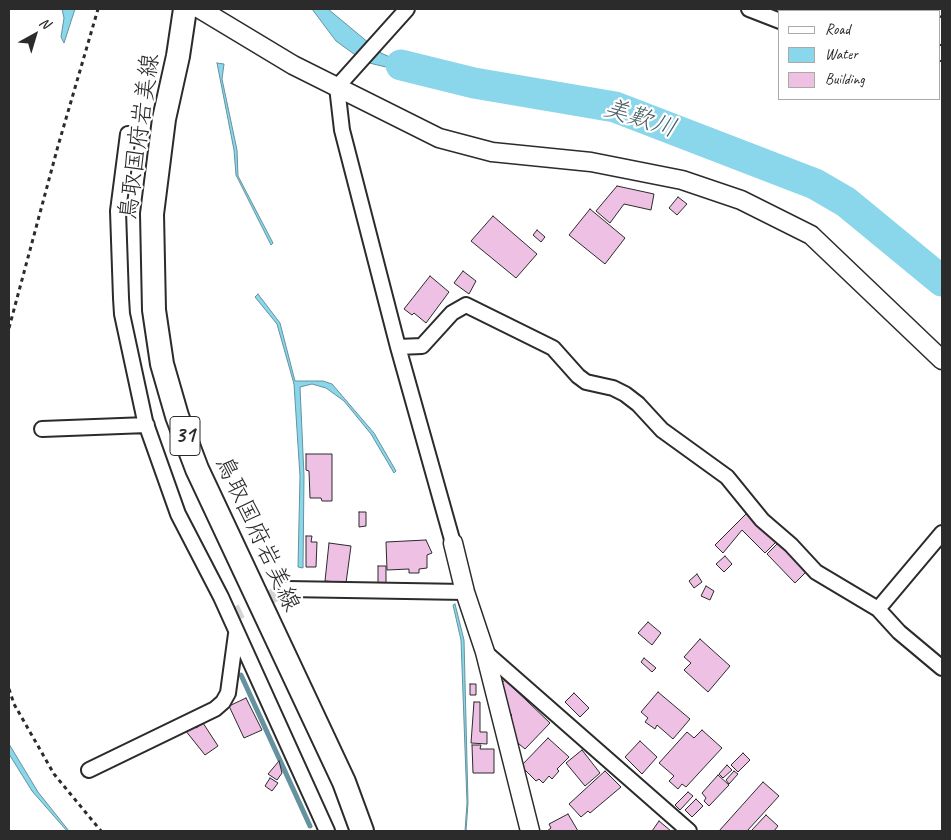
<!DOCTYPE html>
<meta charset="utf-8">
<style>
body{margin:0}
#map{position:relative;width:951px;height:840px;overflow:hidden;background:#fff;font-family:Caveat,sans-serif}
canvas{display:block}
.frame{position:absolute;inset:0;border:10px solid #2b2b2b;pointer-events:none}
.legend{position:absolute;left:778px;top:10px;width:162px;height:90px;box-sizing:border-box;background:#fff;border:1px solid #aaa;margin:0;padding:6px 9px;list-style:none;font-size:15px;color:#2b2b2b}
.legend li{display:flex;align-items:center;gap:10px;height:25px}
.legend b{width:25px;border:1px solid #aaa}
.north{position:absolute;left:10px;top:10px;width:50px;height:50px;-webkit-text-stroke:4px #fff;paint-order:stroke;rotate:39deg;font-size:14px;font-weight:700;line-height:20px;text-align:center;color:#2b2b2b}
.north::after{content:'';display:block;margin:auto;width:18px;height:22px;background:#2b2b2b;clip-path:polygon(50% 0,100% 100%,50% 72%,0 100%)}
</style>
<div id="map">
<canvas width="951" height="840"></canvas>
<div class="frame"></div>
<ul class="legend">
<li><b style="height:6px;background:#fff"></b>Road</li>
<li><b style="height:14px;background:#8ad6ea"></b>Water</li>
<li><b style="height:14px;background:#edc0e4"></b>Building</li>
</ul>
<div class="north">N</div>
</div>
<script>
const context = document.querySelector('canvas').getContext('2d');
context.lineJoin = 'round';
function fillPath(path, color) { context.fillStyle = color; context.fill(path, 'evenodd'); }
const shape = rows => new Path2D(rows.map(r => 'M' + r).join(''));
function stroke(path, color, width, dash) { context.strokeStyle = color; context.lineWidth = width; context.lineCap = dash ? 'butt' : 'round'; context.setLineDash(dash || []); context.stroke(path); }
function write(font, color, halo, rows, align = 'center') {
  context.font = font + ' Caveat,"Klee One",sans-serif'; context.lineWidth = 4.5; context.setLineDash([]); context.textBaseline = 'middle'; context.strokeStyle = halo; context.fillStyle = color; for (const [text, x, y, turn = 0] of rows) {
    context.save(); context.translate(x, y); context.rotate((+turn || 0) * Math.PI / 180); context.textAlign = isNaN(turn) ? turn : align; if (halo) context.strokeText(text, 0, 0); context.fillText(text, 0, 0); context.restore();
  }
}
const water = shape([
 [62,9,75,9,64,43,61,37,64,18,62,9],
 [312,9,328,9,381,53,394,59,442,70,441,80,365,62,336,41,312,9],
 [217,63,224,64,222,79,237,150,238,176,273,243,271,245,236,175,234,150,217,63],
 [258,294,280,323,295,381,323,381,332,384,374,433,396,471,394,473,371,434,344,401,326,388,312,384,300,387,304,476,303,568,298,567,300,476,294,384,277,324,255,297,258,294],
 [455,604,464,640,468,803,466,831,465,831,467,803,461,640,453,605,455,604],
 [9,744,38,792,69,831,67,831,32,791,9,754,9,744]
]);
fillPath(water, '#8ad6ea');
stroke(water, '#64929e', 1);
stroke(shape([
 [241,675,310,826]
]), '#64929e', 5);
stroke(shape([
 [401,65,474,83,615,107,815,184,846,202,942,281]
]), '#8ad6ea', 31);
const building = shape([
 [617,186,654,194,651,210,624,204,610,223,596,211,617,186],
 [678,197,687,204,677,215,669,208,678,197],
 [590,209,625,238,605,264,569,235,590,209],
 [493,216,537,254,516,278,471,241,493,216],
 [537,230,545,237,541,242,533,235,537,230],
 [463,271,476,281,469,294,454,283,463,271],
 [430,276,449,292,426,323,414,313,412,315,404,309,430,276],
 [306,454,332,454,332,501,322,501,321,498,310,498,309,471,306,470,306,454],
 [359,512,366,512,366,526,359,527,359,512],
 [746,514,776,542,765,553,742,530,723,553,715,545,746,514],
 [306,536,312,536,311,542,317,542,316,567,306,567,306,536],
 [426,540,432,553,427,555,427,568,419,569,419,573,409,573,409,569,387,570,386,542,426,540],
 [329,543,351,546,346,583,325,581,329,543],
 [778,543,806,572,795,583,767,554,778,543],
 [725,556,732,564,724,572,716,564,725,556],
 [378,566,386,566,386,584,378,584,378,566],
 [697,574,702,582,694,588,689,581,697,574],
 [706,586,714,591,710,600,701,596,706,586],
 [648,622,661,633,652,645,638,633,648,622],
 [700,639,730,666,708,692,684,670,691,663,684,657,700,639],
 [644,658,656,668,652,672,641,662,644,658],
 [505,680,550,723,525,749,512,738,507,720,512,715,505,709,502,698,505,694,499,688,499,685,505,680],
 [470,684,476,684,476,695,470,695,470,684],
 [658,692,690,719,673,739,657,725,655,729,645,722,648,718,641,712,658,692],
 [574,693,589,708,580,717,565,702,574,693],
 [246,698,262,730,244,738,229,706,246,698],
 [474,702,480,702,480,732,487,732,487,744,471,743,474,702],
 [203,723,218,746,205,755,185,730,194,725,196,728,203,723],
 [702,730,722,748,686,787,682,784,678,789,669,781,674,776,659,763,687,732,694,738,702,730],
 [548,738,569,757,557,769,559,771,552,779,549,776,543,783,539,779,536,781,521,766,548,738],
 [640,741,657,757,642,774,625,757,640,741],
 [472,745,481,745,480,749,494,749,494,773,473,773,472,745],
 [582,750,600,773,585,786,566,763,582,750],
 [743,753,750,760,738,772,731,765,743,753],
 [279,761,282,773,277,780,268,774,279,761],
 [727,765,732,770,723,778,719,774,727,765],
 [605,771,621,787,590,813,588,811,581,817,569,804,605,771],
 [734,771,738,774,729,784,726,780,734,771],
 [718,775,729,785,709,806,704,801,706,798,702,793,718,775],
 [270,778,278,783,272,791,265,786,270,778],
 [763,782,779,796,747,831,719,831,763,782],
 [688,792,693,796,680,810,675,805,688,792],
 [696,799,703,806,692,817,685,810,696,799],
 [568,814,578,831,547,831,551,828,549,824,568,814],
 [766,815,778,826,774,831,751,831,766,815],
 [659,821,671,831,652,831,659,821]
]);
fillPath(building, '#edc0e4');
stroke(building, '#2b2b2b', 1);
stroke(shape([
 [229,617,287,589]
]), '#d5d5d5', 14, [14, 7]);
const minor = shape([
 [407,9,337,87,342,130,398,347,453,543],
 [749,9,780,21],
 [935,11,937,9],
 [940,53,942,53],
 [128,134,118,211,121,298,122,314,145,421,178,514,221,597,327,831],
 [398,347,422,346,452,313,466,305,553,348,578,376,586,382,613,388,625,394,638,404,662,430,727,477,762,520,791,545,816,572,878,609,899,632,942,668],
 [42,429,147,425],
 [287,589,465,592],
 [878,609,942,533],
 [485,652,689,831],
 [89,770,215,709,223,702,228,693,236,634]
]);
const tertiary = shape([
 [200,9,293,65,439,138,492,152,591,162,682,180,741,200,811,235,942,360],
 [453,543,465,592,485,652,530,831]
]);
const primary = shape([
 [185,9,178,56,164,119,152,214,154,310,162,364,177,416,197,469,344,782,362,831]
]);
stroke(minor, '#2b2b2b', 18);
stroke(tertiary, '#2b2b2b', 21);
stroke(primary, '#2b2b2b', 26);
stroke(shape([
 [9,328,58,146,98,9],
 [9,689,14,704,54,774,101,831]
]), '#2b2b2b', 3, [4, 4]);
stroke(minor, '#fff', 14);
stroke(tertiary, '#fff', 18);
stroke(primary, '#fff', 22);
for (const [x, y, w] of [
 [185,436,30]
]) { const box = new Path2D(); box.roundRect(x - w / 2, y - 19.5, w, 39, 4); context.fillStyle = '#fff'; context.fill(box); stroke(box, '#2b2b2b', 1); }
write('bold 22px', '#2b2b2b', null, [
 ["31",185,436]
]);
write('24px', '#2b2b2b', '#fff', [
 ["鳥取国府岩美線",140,137,-82],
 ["鳥取国府岩美線",257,534,65]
]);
write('italic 25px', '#485e64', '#fff', [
 ["美歎川",640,119,18]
]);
</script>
